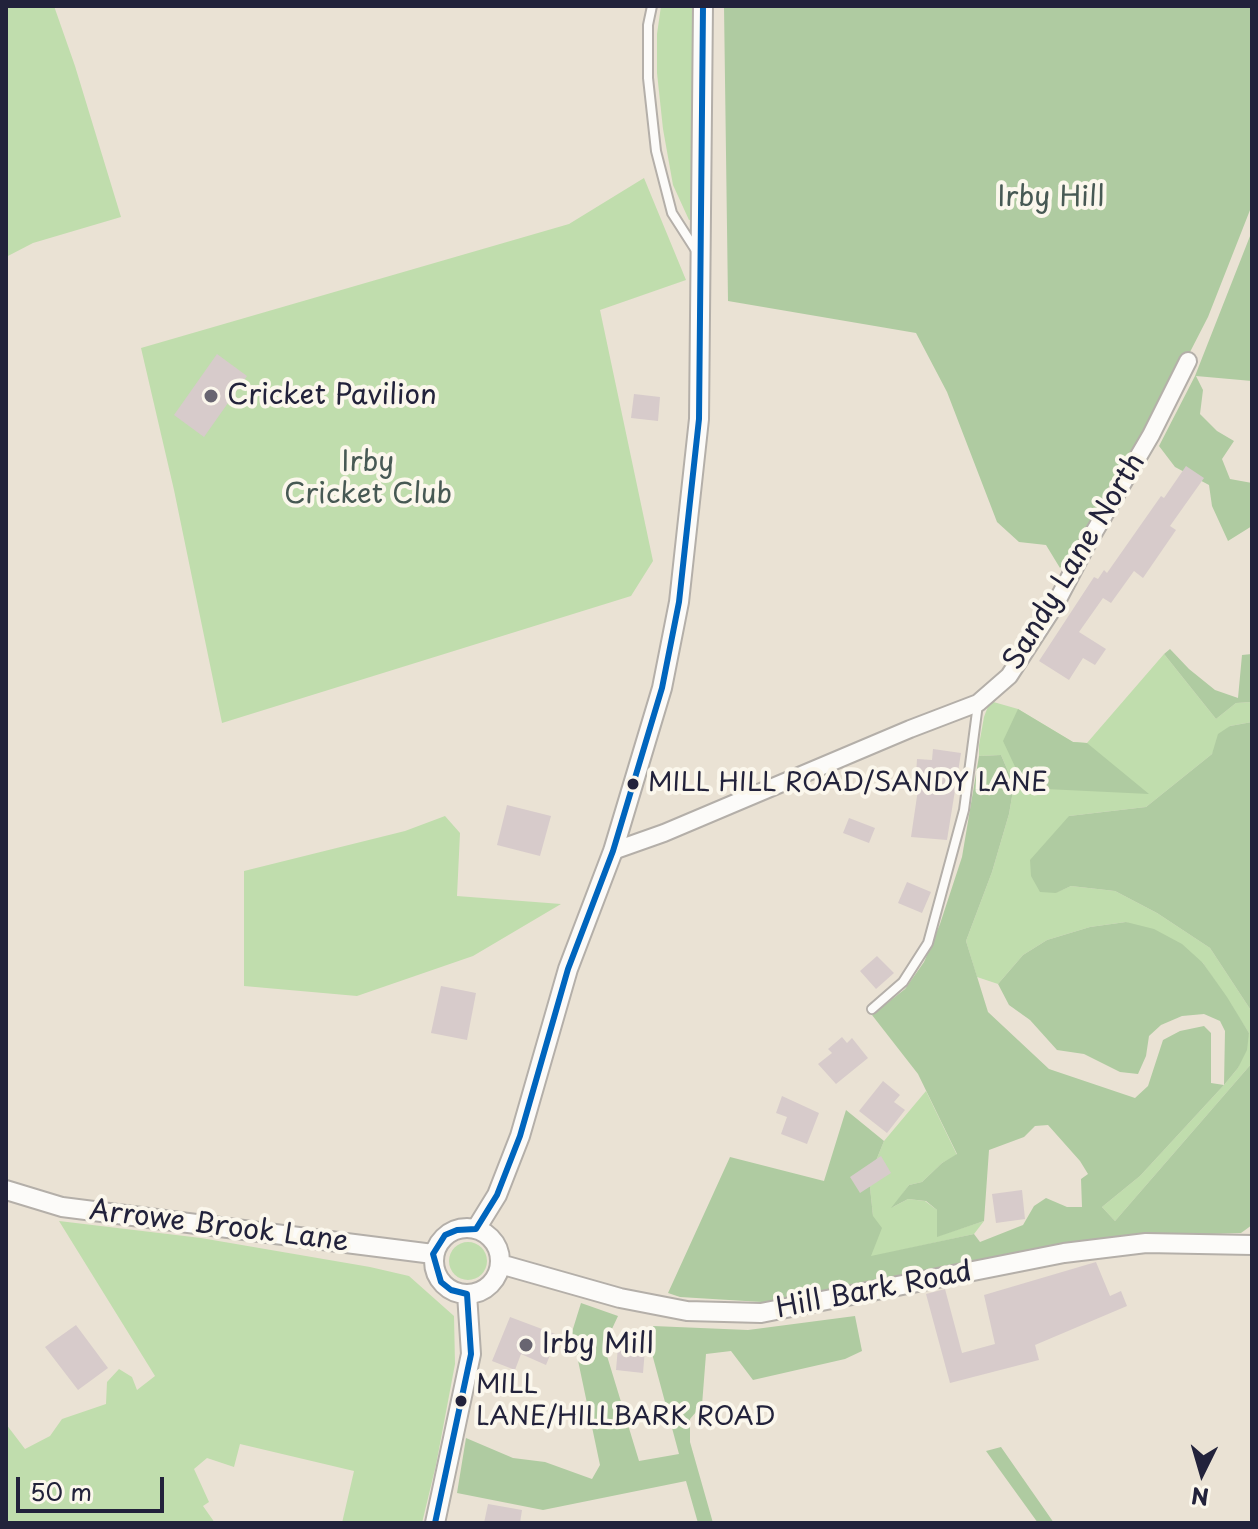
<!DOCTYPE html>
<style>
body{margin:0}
#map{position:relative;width:1258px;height:1529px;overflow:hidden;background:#eae2d4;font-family:"Playpen Sans",sans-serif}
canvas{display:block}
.frame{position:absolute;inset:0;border:8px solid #22223b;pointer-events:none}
.north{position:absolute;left:1162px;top:1433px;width:80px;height:80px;-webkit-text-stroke:6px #fbf7ec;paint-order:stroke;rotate:185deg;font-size:22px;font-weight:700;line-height:32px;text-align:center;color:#22223b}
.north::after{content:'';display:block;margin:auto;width:28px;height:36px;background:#22223b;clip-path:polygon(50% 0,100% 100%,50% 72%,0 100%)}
.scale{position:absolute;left:16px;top:1477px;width:148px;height:36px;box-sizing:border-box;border:4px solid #22223b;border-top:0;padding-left:10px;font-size:24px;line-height:28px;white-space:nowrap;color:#22223b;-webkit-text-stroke:6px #fbf7ec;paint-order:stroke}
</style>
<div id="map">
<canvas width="1258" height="1529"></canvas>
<div class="frame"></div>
<div class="north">N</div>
<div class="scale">50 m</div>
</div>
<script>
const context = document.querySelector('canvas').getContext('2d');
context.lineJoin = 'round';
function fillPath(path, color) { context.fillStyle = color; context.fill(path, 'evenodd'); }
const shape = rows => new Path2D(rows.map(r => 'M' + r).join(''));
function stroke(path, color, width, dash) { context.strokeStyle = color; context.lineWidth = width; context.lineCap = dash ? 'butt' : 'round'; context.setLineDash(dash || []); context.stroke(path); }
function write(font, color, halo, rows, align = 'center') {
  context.font = font + ' "Playpen Sans",sans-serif'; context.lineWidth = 8; context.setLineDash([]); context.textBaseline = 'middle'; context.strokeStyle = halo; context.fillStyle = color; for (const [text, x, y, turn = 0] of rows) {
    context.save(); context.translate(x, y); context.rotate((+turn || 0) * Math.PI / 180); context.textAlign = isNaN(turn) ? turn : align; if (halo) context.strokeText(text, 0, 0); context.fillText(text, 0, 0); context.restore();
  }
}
fillPath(shape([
 [6,6,54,6,75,66,121,217,33,243,6,257],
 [661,6,694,6,694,219,689,220,673,185,663,129,657,73,657,34],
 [644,178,686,280,600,310,653,561,631,596,222,723,174,490,141,348,569,224],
 [1164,654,1216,719,1236,703,1252,702,1252,722,1230,726,1212,754,1146,807,1069,816,1055,893,1071,886,1115,891,1157,913,1210,948,1252,1012,1252,1063,1115,1221,1102,1207,1140,1176,1224,1085,1238,1068,1249,1033,1203,963,1126,922,1090,927,1047,940,1023,955,998,984,977,977,966,941,992,872,1009,814,1014,785,1001,755,979,756,979,745,984,717,990,701,1018,709,1073,742,1087,743],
 [445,816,460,833,457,896,561,904,473,956,357,996,244,986,244,871,405,831],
 [926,1091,957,1155,942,1163,922,1182,909,1185,893,1207,908,1199,925,1201,937,1210,938,1236,984,1221,974,1234,870,1257,873,1216,869,1178,884,1141],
 [59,1221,201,1238,370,1267,409,1276,454,1316,455,1364,436,1465,422,1523,342,1523,354,1471,240,1444,234,1467,207,1458,194,1469,209,1502,203,1506,215,1523,6,1523,6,1424,25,1449,50,1436,62,1419,106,1404,107,1382,119,1369,132,1377,137,1390,155,1376],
 '449 1261a19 19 0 1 1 38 0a19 19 0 1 1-38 0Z'
]), '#c0ddad');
fillPath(shape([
 [724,6,1252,6,1252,205,1208,317,1172,387,1092,526,1060,568,1046,545,1019,542,997,522,947,392,916,333,728,301],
 [1252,231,1252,381,1196,376,1203,390,1200,414,1217,431,1234,441,1222,459,1230,479,1252,483,1252,526,1228,541,1212,506,1209,485,1175,467,1159,446,1195,376],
 [1170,649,1189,669,1215,690,1238,698,1242,655,1252,654,1252,702,1236,703,1216,719,1164,654],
 [1018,709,1073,742,1087,743,1149,794,1025,788,1003,741],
 [1252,722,1252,1012,1210,948,1157,913,1115,891,1071,886,1056,893,1040,892,1031,876,1030,860,1069,816,1146,807,1212,754,1218,734,1230,726],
 [1001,755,1014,785,1009,814,992,872,966,941,988,1012,1049,1069,1135,1098,1148,1086,1163,1040,1180,1031,1204,1026,1211,1033,1211,1083,1224,1085,1225,1031,1220,1021,1204,1014,1182,1016,1161,1025,1149,1036,1146,1056,1138,1074,1120,1072,1084,1054,1057,1050,1030,1020,1009,1005,998,984,1023,955,1047,940,1090,927,1126,922,1154,929,1182,944,1203,963,1227,997,1249,1033,1247,1050,1238,1068,1224,1085,1140,1176,1102,1207,1115,1221,1252,1063,1252,1225,1241,1233,1114,1237,984,1259,778,1303,680,1297,668,1293,730,1157,824,1181,846,1110,884,1141,869,1178,873,1216,882,1228,871,1256,974,1234,980,1242,1023,1225,1034,1206,1046,1198,1067,1207,1082,1207,1081,1179,1088,1174,1080,1161,1048,1125,1035,1126,1024,1137,989,1150,984,1221,937,1237,937,1210,926,1201,908,1199,891,1208,909,1185,922,1182,942,1163,957,1154,918,1074,872,1015,905,989,924,962,940,924,962,857,979,756],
 [581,1303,618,1316,604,1346,639,1461,679,1454,651,1350,653,1326,748,1330,855,1316,862,1351,845,1359,753,1380,731,1351,706,1354,702,1405,690,1419,690,1442,713,1523,698,1523,686,1481,543,1510,457,1493,466,1438,513,1458,545,1462,592,1479,600,1465,572,1332],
 [1001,1447,1054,1523,1038,1523,986,1451]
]), '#afcba1');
fillPath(shape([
 [217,354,247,376,204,437,174,415],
 [634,394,660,397,658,421,631,418],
 [1186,466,1204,478,1170,526,1176,530,1143,578,1134,571,1111,603,1103,598,1079,632,1106,649,1095,665,1083,658,1069,680,1039,661,1094,577,1098,579,1104,570,1107,573,1161,496,1164,498],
 [933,749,961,753,947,840,911,837,920,776,916,775,917,759,932,760],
 [507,805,551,816,540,856,497,845],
 [849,818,875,828,869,843,843,833],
 [907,882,931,892,922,913,898,903],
 [877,956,894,973,876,989,860,971],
 [441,986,476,993,467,1040,431,1033],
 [842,1037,847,1043,852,1038,868,1058,836,1084,818,1064,832,1053,828,1049],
 [883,1081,900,1095,894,1102,905,1110,887,1133,859,1111],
 [782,1096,819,1113,807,1144,781,1134,787,1117,776,1113],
 [881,1156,891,1173,860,1193,850,1177],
 [1022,1190,1025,1219,996,1223,992,1194],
 [1096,1262,1110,1296,1121,1291,1127,1306,1035,1345,1039,1360,950,1383,926,1294,945,1289,962,1353,995,1344,984,1295],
 [510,1317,558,1335,546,1365,521,1354,515,1370,492,1361],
 [76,1325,108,1368,78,1390,45,1347],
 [619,1335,646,1337,643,1373,616,1370],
 [488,1504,522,1510,520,1523,484,1523]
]), '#d7cbcb');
const service = shape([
 [652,6,648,25,648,78,656,151,672,213,697,252],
 [872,1009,903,982,928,943,964,810,978,704]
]);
const minor = shape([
 [613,851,664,833,910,729,978,703,1009,676,1055,605,1086,546,1151,435,1188,361]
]);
const tertiary = shape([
 [6,1190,62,1207,433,1254],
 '434 1261a33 33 0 1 1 66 0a33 33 0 1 1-66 0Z',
 [476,1229,497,1195,520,1136,568,969,613,851,662,688,679,602,699,419,703,6],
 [500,1264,620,1298,687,1311,761,1313,1064,1253,1146,1243,1252,1245],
 [435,1523,471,1354,467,1294]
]);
stroke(service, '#b4afa9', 12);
stroke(minor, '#b4afa9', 20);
stroke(tertiary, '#b4afa9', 22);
stroke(service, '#fcfbf9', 8);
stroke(minor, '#fcfbf9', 16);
stroke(tertiary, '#fcfbf9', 18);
stroke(shape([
 [435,1523,471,1354,467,1294,451,1290,441,1282,433,1254,445,1235,457,1230,476,1229,497,1195,520,1136,568,969,613,851,662,688,679,602,699,419,703,6]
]), '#0065bd', 6);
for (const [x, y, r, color] of [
 [211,396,8,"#686571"],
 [633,784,7,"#22223b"],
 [526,1345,8,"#686571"],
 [461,1401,7,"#22223b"]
]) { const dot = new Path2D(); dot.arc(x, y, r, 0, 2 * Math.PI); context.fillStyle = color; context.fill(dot); stroke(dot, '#fbf7ec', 3); }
write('26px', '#22223b', '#fbf7ec', [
 ["MILL HILL ROAD/SANDY LANE",648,784],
 ["MILL",476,1386],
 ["LANE/HILLBARK ROAD",476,1418]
], 'left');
write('28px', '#475954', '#fbf7ec', [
 ["Irby Hill",1051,198],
 ["Irby",368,463],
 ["Cricket Club",368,495]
]);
write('28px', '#22223b', '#fbf7ec', [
 ["Cricket Pavilion",227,396],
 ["Irby Mill",542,1345]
], 'left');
write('28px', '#22223b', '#fbf7ec', [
 ["Sandy Lane North",1075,562,-59],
 ["Arrowe Brook Lane",219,1227,7],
 ["Hill Bark Road",874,1291,-11]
]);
</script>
